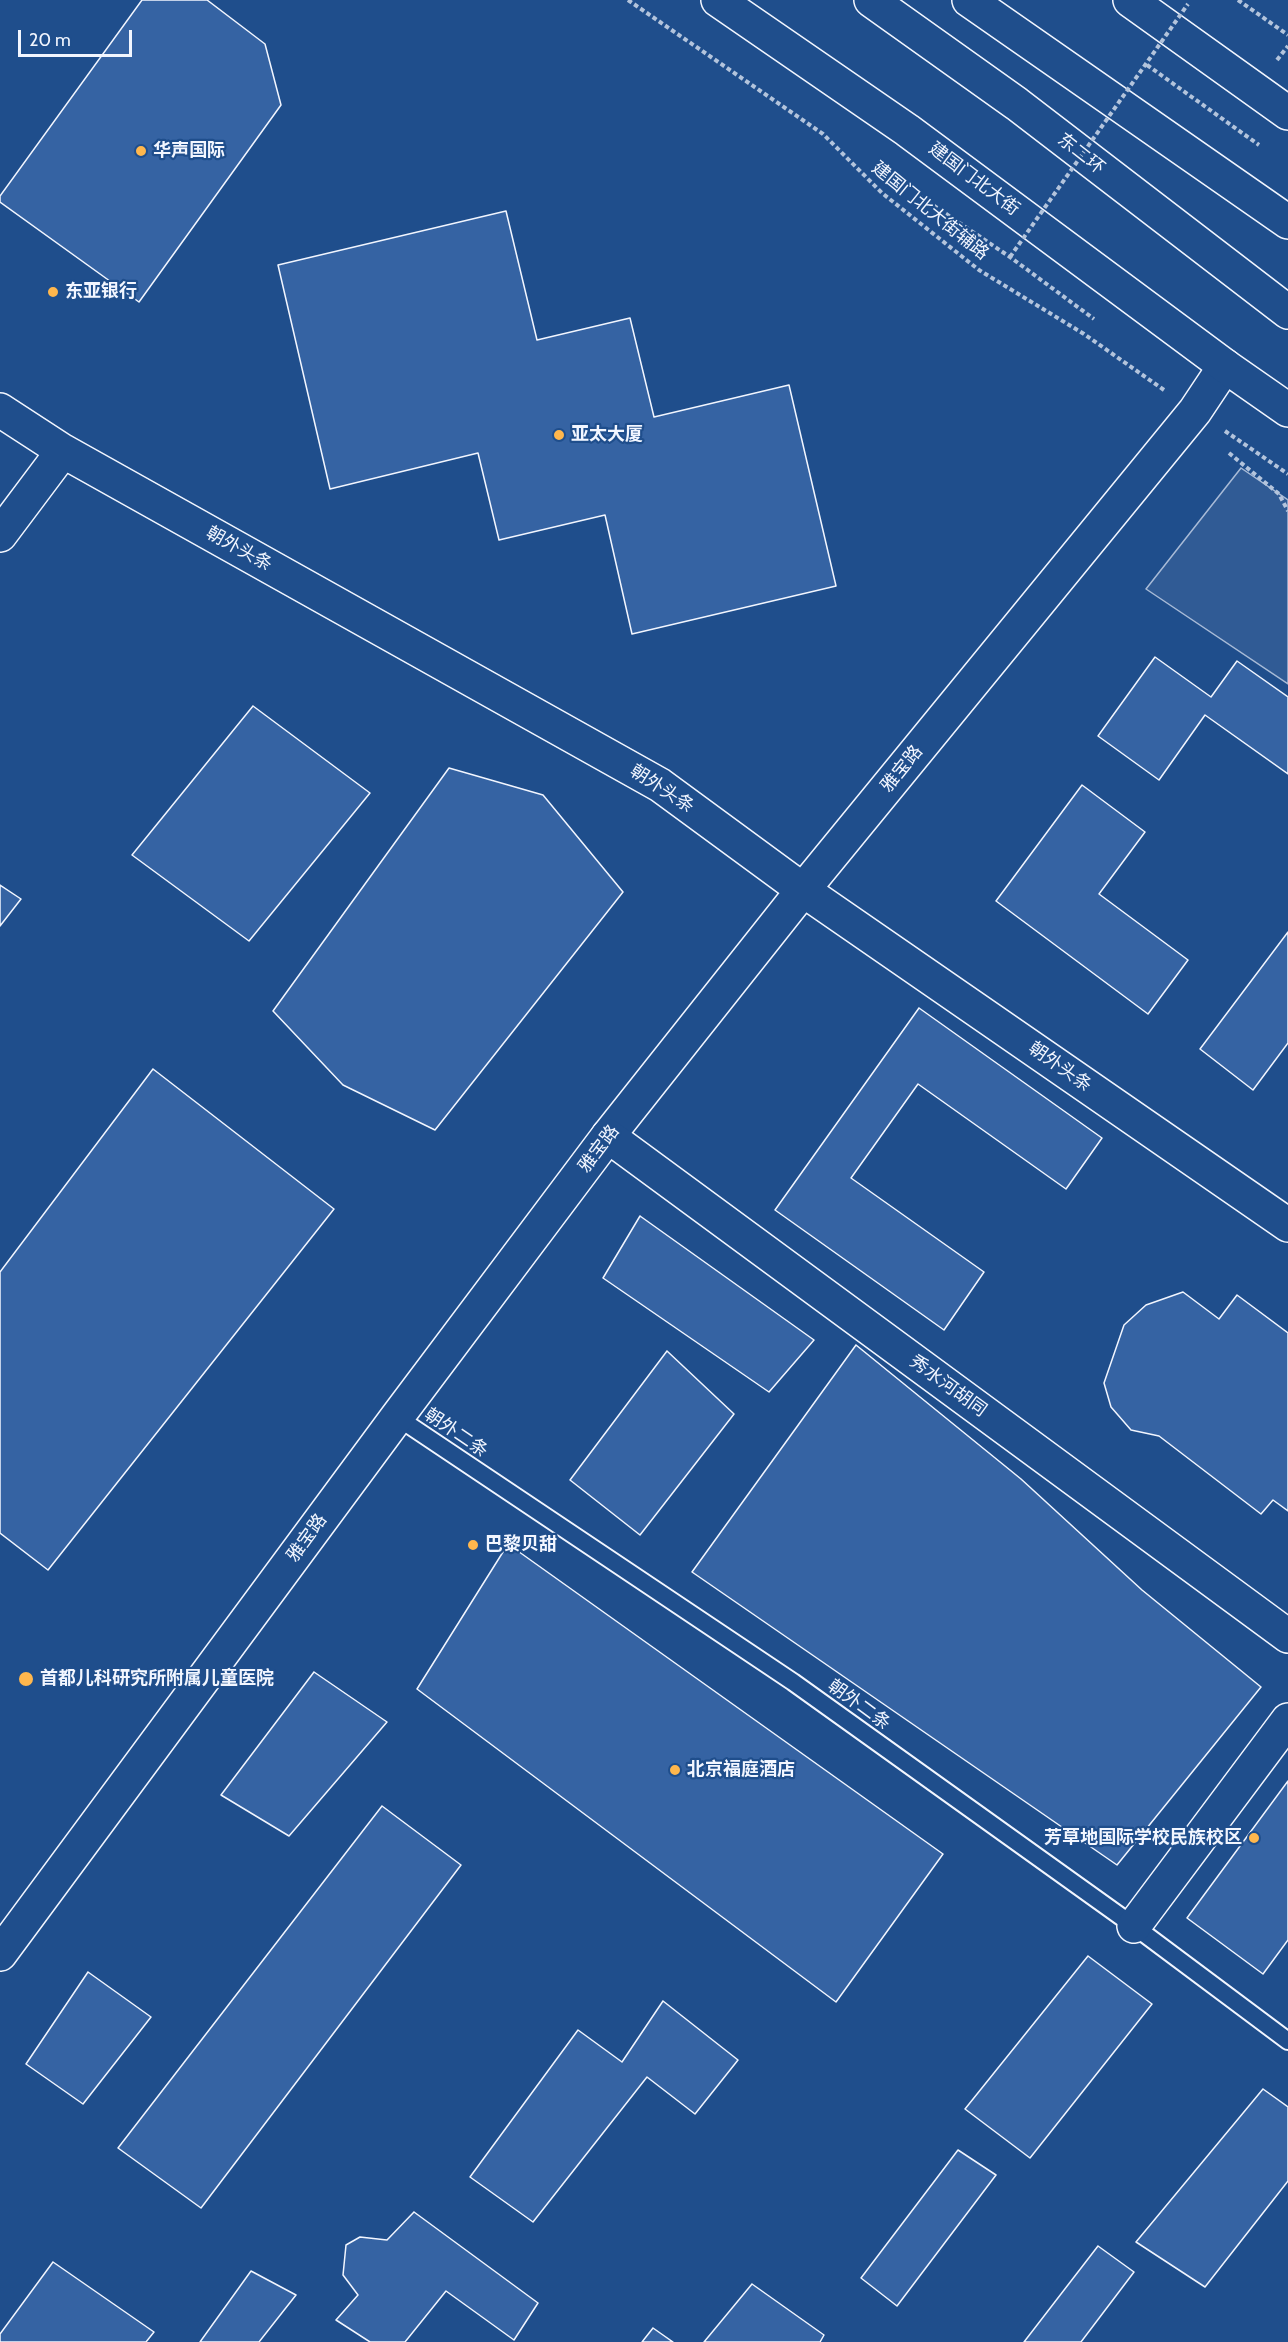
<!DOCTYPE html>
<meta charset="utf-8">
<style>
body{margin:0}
#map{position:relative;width:1288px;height:2342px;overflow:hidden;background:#1f4e8c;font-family:Cabin,sans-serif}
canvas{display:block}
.scale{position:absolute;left:18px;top:30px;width:114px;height:27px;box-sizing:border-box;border:3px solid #f2f6ff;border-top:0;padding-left:8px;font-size:18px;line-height:21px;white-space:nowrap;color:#f2f6ff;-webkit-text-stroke:4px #1f4e8c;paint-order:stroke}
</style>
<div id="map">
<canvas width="1288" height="2342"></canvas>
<div class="scale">20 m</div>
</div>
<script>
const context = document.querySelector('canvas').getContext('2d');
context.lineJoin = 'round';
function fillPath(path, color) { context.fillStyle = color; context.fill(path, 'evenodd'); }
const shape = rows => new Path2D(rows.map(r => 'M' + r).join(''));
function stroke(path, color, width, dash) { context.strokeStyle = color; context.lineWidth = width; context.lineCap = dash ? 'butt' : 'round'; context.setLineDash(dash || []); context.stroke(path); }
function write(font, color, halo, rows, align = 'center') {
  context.font = font + ' Cabin,"Noto Sans SC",sans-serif'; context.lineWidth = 4.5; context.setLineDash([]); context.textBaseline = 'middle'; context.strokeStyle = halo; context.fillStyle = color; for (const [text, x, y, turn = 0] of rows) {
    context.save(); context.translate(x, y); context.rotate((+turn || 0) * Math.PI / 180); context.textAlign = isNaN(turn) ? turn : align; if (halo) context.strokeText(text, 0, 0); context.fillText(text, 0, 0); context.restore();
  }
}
const built = shape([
 [1241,468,1288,500,1288,684,1146,589,1241,468]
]);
fillPath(built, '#305b95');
stroke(built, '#a8bbd7', 1.5);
const building = shape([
 [142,0,207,0,265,44,281,105,139,302,0,202,0,196,142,0],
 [506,211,537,340,630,318,654,417,789,385,836,586,632,634,605,515,499,540,478,453,330,489,278,265,506,211],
 [1155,657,1211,697,1237,661,1288,697,1288,774,1205,715,1159,780,1098,736,1155,657],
 [253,706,370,793,249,941,132,855,253,706],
 [449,768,543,795,623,892,435,1130,343,1085,273,1011,449,768],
 [1082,785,1145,832,1099,894,1188,960,1148,1014,996,901,1082,785],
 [0,885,21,899,0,926,0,885],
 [1288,932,1288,1043,1253,1090,1200,1049,1288,932],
 [919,1008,1102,1138,1066,1189,918,1084,851,1178,984,1272,944,1330,775,1210,919,1008],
 [153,1069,334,1209,48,1570,0,1533,0,1272,153,1069],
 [640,1216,814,1340,769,1392,603,1278,640,1216],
 [1183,1292,1219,1319,1237,1295,1288,1333,1288,1511,1273,1500,1261,1514,1159,1436,1131,1430,1111,1407,1104,1383,1124,1325,1146,1305,1183,1292],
 [856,1345,1021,1479,1142,1590,1261,1687,1117,1865,692,1572,856,1345],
 [667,1351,734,1414,640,1535,570,1480,667,1351],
 [508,1544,943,1854,836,2002,417,1689,508,1544],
 [314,1672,387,1722,289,1836,221,1795,314,1672],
 [1288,1781,1288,1940,1263,1974,1187,1918,1288,1781],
 [382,1806,461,1865,201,2208,118,2148,382,1806],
 [1088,1956,1152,2004,1030,2158,965,2109,1088,1956],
 [88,1972,151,2017,83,2104,26,2064,88,1972],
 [663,2001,738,2060,695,2114,647,2077,533,2222,470,2177,578,2030,622,2062,663,2001],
 [1263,2089,1288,2107,1288,2181,1205,2287,1136,2242,1263,2089],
 [958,2150,996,2175,897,2306,861,2278,958,2150],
 [414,2212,538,2303,514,2340,446,2291,405,2342,370,2342,336,2320,358,2295,343,2275,346,2245,360,2237,387,2240,414,2212],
 [1098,2246,1134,2272,1081,2342,1024,2342,1098,2246],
 [53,2262,154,2332,146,2342,0,2342,0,2334,53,2262],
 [251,2271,296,2295,259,2342,200,2342,251,2271],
 [752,2284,824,2335,820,2342,704,2342,752,2284],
 [653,2328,673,2342,642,2342,653,2328]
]);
fillPath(building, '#3563a3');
stroke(building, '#f2f6ff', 1.5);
const lane = shape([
 [397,1417,793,1682,1134,1926,1288,2041]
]);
const street = shape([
 [0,410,63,451,660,785,803,890,1288,1225],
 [0,535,63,451],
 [1134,1926,1288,1720],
 [0,1954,397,1417,608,1136,803,890,1195,411,1225,366]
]);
const secondary = shape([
 [718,0,907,130,1225,366,1288,410],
 [1130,0,1288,113],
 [608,1136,1288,1636]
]);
const highway = shape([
 [871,0,1017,104,1288,312],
 [969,0,1288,222]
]);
stroke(lane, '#f2f6ff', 20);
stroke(street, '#f2f6ff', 36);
stroke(secondary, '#f2f6ff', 36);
stroke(highway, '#f2f6ff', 36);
stroke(shape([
 [628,0,823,134,882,193,979,270,1084,334,1164,390],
 [1238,0,1288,35],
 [1277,60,1288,46],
 [1147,65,1259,145],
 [921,197,1010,257,1094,319],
 [1225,431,1288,474],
 [1229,453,1279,494,1288,511]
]), '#b3c4dc', 4, [4.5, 3]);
stroke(lane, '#1f4e8c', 16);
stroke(street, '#1f4e8c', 33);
stroke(secondary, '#1f4e8c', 33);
stroke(highway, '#1f4e8c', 33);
stroke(shape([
 [1010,257,1188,4]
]), '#b3c4dc', 4, [4.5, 3]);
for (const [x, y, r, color] of [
 [141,151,6,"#ffb74d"],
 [53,292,6,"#ffb74d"],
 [559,435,6,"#ffb74d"],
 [473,1545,6,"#ffb74d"],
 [26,1679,8,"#ffb74d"],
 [675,1770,6,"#ffb74d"],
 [1254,1838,6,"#ffb74d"]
]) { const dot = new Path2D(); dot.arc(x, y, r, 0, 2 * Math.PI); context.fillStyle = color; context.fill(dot); stroke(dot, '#1f4e8c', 2); }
write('bold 18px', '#f2f6ff', '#1f4e8c', [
 ["华声国际",153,151],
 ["东亚银行",65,292],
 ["亚太大厦",571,435],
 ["巴黎贝甜",485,1545],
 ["首都儿科研究所附属儿童医院",40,1679],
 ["北京福庭酒店",687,1770],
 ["芳草地国际学校民族校区",1242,1838,"right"]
], 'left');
write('18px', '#f2f6ff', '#1f4e8c', [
 ["东二环",1081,154,38],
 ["建国门北大街",974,179,37],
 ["建国门北大街辅路",930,211,39],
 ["朝外头条",239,549,29],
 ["雅宝路",902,769,-51],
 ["朝外头条",662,789,33],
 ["朝外头条",1060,1067,35],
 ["雅宝路",599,1149,-53],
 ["秀水河胡同",948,1386,36],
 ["朝外二条",456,1433,34],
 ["雅宝路",307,1538,-54],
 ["朝外二条",859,1705,36]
]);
</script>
